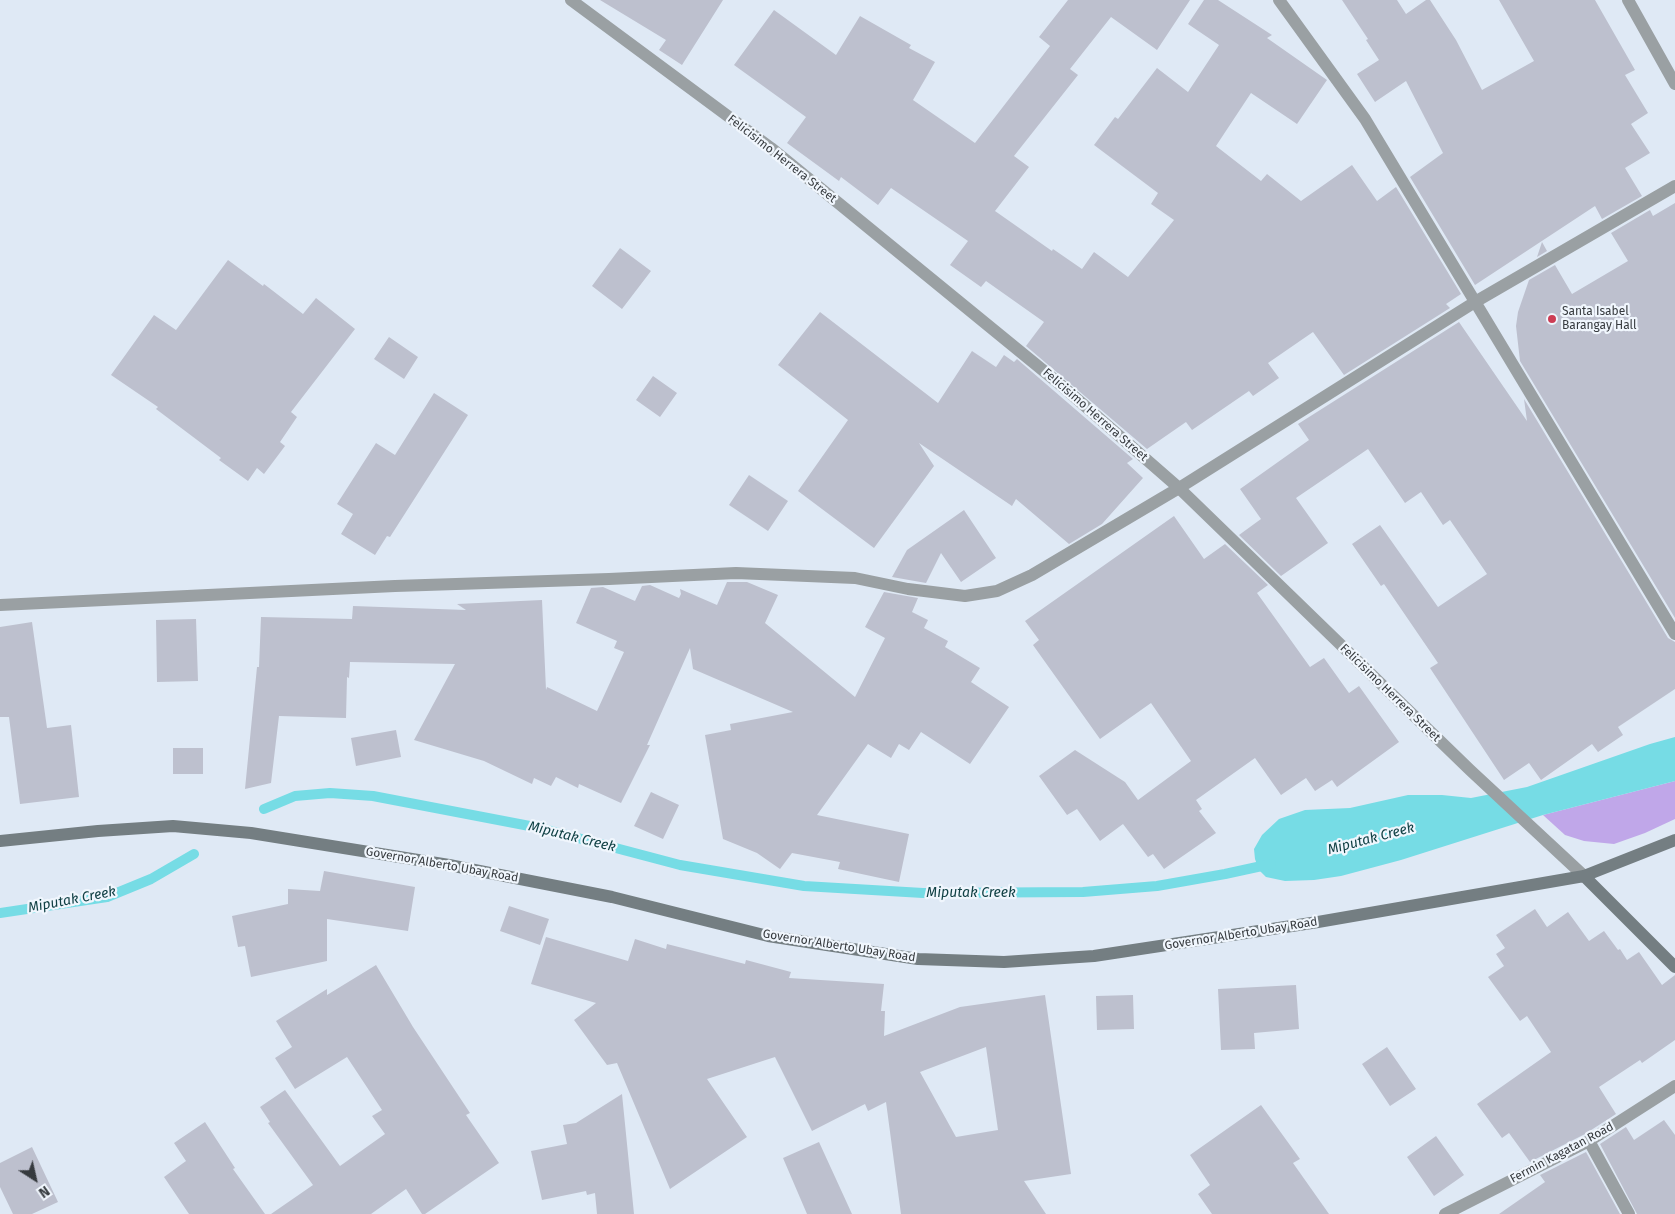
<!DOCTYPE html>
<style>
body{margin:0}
#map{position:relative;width:1675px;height:1214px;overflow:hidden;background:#dfe9f5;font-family:"Fira Sans",sans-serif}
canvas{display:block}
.north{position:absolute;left:10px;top:1154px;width:50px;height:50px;-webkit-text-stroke:4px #f0f6fd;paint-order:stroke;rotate:145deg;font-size:14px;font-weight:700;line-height:20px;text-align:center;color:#363a3e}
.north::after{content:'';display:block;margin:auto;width:18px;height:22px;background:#363a3e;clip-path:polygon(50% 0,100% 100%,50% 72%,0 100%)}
</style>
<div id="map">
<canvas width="1675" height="1214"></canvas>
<div class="north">N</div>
</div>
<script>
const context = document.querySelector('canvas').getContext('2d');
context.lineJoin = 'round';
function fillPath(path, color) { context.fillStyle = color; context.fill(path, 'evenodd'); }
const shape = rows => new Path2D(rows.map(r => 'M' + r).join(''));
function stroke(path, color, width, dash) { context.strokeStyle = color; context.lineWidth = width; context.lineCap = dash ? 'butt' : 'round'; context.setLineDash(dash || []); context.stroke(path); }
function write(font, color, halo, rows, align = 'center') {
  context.font = font + ' "Fira Sans",sans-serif'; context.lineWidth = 4.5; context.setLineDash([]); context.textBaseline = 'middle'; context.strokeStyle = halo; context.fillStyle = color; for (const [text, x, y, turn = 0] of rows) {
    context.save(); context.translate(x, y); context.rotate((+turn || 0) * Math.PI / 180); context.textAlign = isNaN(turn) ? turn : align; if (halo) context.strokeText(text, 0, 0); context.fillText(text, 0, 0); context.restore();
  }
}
fillPath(shape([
 [1675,781,1675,819,1645,833,1614,844,1584,841,1565,835,1543,815]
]), '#c0a7e9');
fillPath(shape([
 [1675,737,1675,781,1543,815,1401,860,1341,876,1314,880,1285,881,1266,877,1259,870,1255,859,1254,849,1262,835,1279,819,1305,810,1350,808,1408,795,1442,795,1471,798,1527,787,1650,744]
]), '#76dce5');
stroke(shape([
 [264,809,295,796,330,793,373,796,540,828,680,865,804,886,923,893,1083,892,1157,886,1225,874,1271,864],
 [0,913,107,897,151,879,194,854]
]), '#76dce5', 10);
fillPath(shape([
 [600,0,723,0,682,65,659,50,666,40],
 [1068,0,1190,0,1157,50,1111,17,1070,69,1078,75,1014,156,1029,167,995,211,1052,251,1053,249,1082,269,1094,252,1128,277,1174,220,1151,204,1158,193,1094,145,1115,117,1118,119,1157,68,1188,92,1219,45,1188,24,1204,0,1218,0,1272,35,1267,38,1327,80,1297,124,1251,93,1216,146,1261,181,1267,174,1301,201,1352,165,1377,201,1396,187,1461,294,1446,304,1450,308,1344,375,1313,332,1268,363,1279,378,1253,396,1249,391,1192,430,1186,422,1147,449,1026,346,1044,322,986,281,981,287,950,265,968,241,891,188,878,205,841,177,839,181,787,143,806,117,734,65,774,10,836,55,860,16,911,45,909,48,935,62,913,100,975,143,1050,46,1039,37],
 [1342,0,1397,0,1406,14,1426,0,1430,0,1456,40,1482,90,1534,61,1499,0,1595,0,1635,70,1625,75,1648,113,1631,124,1650,153,1625,168,1642,196,1602,219,1595,206,1475,285,1410,177,1443,153,1406,81,1375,102,1357,74,1379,60,1366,40,1368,39],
 [1675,203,1675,618,1520,361,1516,326,1518,312,1529,280,1555,265,1572,294,1628,261,1611,233,1650,210,1653,216],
 [1542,242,1547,251,1537,257],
 [620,248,651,271,622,309,592,286],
 [228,260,263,286,264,284,303,314,316,298,355,329,291,412,297,417,280,442,285,446,264,474,257,468,248,481,219,460,221,458,156,409,158,407,111,375,154,315,176,330],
 [820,312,938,403,972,351,996,367,1004,355,1014,362,1017,359,1133,459,1127,463,1143,478,1102,524,1069,544,1016,499,1012,506,919,443,934,466,874,548,798,491,848,420,778,365],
 [1459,322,1527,421,1524,399,1668,638,1675,642,1675,689,1618,727,1623,735,1598,752,1592,744,1541,780,1529,763,1504,780,1430,668,1438,663,1384,584,1381,586,1352,544,1380,525,1438,607,1487,574,1450,520,1443,525,1421,492,1405,503,1368,449,1296,498,1328,543,1281,576,1239,535,1261,519,1240,489,1309,440,1298,424],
 [389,337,418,357,404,379,374,359],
 [653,376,677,393,660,417,636,400],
 [434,393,468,415,390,537,387,536,375,555,341,534,353,514,337,504,376,443,395,455],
 [749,475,788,501,768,531,729,505],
 [964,510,996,558,961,582,941,553,926,583,892,577,907,550],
 [1174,516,1204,559,1225,544,1268,585,1257,593,1310,667,1324,658,1349,693,1359,686,1399,742,1337,787,1332,780,1315,791,1306,778,1281,795,1255,758,1196,800,1202,809,1199,811,1216,833,1164,869,1153,854,1148,857,1123,824,1100,841,1077,809,1067,815,1039,776,1075,750,1125,782,1138,800,1191,761,1151,703,1100,739,1033,645,1039,640,1025,621],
 [727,582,747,582,778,595,765,623,855,697,885,638,865,627,884,592,918,598,912,612,928,620,924,628,948,641,945,647,980,668,971,682,1009,707,970,764,921,732,909,750,899,744,891,758,868,744,817,815,909,834,899,882,838,869,840,862,792,853,780,869,757,853,723,839,705,735,731,730,730,724,793,712,693,669,690,648,647,745,650,745,621,803,579,784,578,788,556,777,551,786,534,778,532,784,484,761,414,740,455,664,350,662,349,678,347,677,346,718,279,716,271,783,245,789,257,667,259,667,261,617,352,619,353,606,466,610,457,604,542,600,546,690,547,687,597,711,624,652,614,648,617,641,576,623,591,588,603,587,635,601,642,586,650,585,679,598,681,594,680,589,717,605],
 [196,619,198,681,157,682,156,620],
 [32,622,47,728,71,725,79,797,20,804,9,717,0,717,0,627],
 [396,730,401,757,356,766,351,738],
 [173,748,203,748,203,774,173,774],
 [651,792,679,805,663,839,634,826],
 [324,871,415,887,408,931,327,919,327,961,251,977,245,946,238,947,232,916,288,904,288,889,320,891],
 [509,906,549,919,540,945,500,931],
 [1535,909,1547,927,1568,912,1589,941,1604,931,1618,950,1620,949,1627,960,1639,952,1662,985,1675,975,1675,1040,1642,1063,1640,1060,1599,1087,1616,1114,1585,1134,1530,1162,1509,1133,1502,1138,1477,1104,1551,1052,1527,1016,1520,1021,1488,977,1504,966,1496,954,1505,948,1496,935],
 [546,937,628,961,635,939,666,949,667,944,745,964,746,960,791,972,789,978,884,984,881,1011,885,1011,884,1036,960,1007,1045,995,1071,1174,1024,1181,1046,1214,901,1214,886,1102,868,1111,865,1104,812,1131,775,1057,707,1079,747,1137,670,1189,617,1063,607,1065,574,1020,596,1003,531,984],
 [986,1047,998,1130,956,1137,920,1072],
 [376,965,413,1027,470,1113,466,1115,499,1163,425,1214,422,1214,406,1189,371,1214,271,1214,313,1185,268,1123,270,1122,260,1107,285,1090,340,1166,385,1134,372,1116,382,1110,347,1057,295,1089,275,1058,292,1047,276,1021,327,989,327,995],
 [1296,985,1299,1029,1254,1033,1255,1049,1221,1050,1218,989],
 [1133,995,1134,1029,1097,1030,1096,996],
 [1387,1047,1416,1089,1390,1106,1362,1064],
 [622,1094,634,1214,597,1214,595,1193,587,1195,586,1191,542,1200,531,1151,567,1144,563,1125,576,1123],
 [1261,1105,1300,1159,1293,1163,1329,1214,1212,1214,1198,1194,1210,1185,1190,1155],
 [1664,1120,1675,1135,1675,1214,1637,1214,1600,1144,1626,1127,1634,1140],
 [205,1122,235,1168,233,1169,265,1214,189,1214,164,1177,186,1161,174,1143],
 [1436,1136,1464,1175,1434,1196,1407,1157],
 [819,1142,852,1214,807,1214,783,1158],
 [32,1147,58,1202,32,1214,13,1214,0,1187,0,1163],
 [1586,1152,1620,1214,1499,1214,1545,1182,1540,1175]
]), '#bdc0ce');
stroke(shape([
 [571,0,771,148,1061,385,1179,488,1470,770,1584,876],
 [1279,0,1365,119,1675,634],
 [1628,0,1675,84],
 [0,605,395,586,609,579,736,573,855,578,908,589,965,596,997,591,1032,575,1179,488,1475,302,1675,186],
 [1589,1141,1629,1214],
 [1445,1214,1589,1141,1675,1086]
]), '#9aa0a3', 12);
stroke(shape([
 [0,841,98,831,173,826,251,833,449,865,612,897,768,936,918,959,1004,962,1094,956,1318,922,1584,876,1675,840],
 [1584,876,1675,967]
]), '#747e82', 12);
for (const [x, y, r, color] of [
 [1552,319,5,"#cd3d54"]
]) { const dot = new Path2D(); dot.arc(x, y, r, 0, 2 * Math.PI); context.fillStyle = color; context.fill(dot); stroke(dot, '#f0f6fd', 2); }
write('12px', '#363a3e', '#f0f6fd', [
 ["Felicisimo Herrera Street",782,159,38],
 ["Felicisimo Herrera Street",1095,415,41],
 ["Felicisimo Herrera Street",1390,693,44],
 ["Governor Alberto Ubay Road",442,865,10],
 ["Governor Alberto Ubay Road",1241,934,-9],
 ["Governor Alberto Ubay Road",839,946,9],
 ["Fermin Kagatan Road",1562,1153,-28]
]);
write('12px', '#363a3e', '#f0f6fd', [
 ["Santa Isabel",1562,312],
 ["Barangay Hall",1562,326]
], 'left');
write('italic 14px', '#114145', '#f0f6fd', [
 ["Miputak Creek",572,837,14],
 ["Miputak Creek",1371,839,-15],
 ["Miputak Creek",971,893],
 ["Miputak Creek",72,900,-11]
]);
</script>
